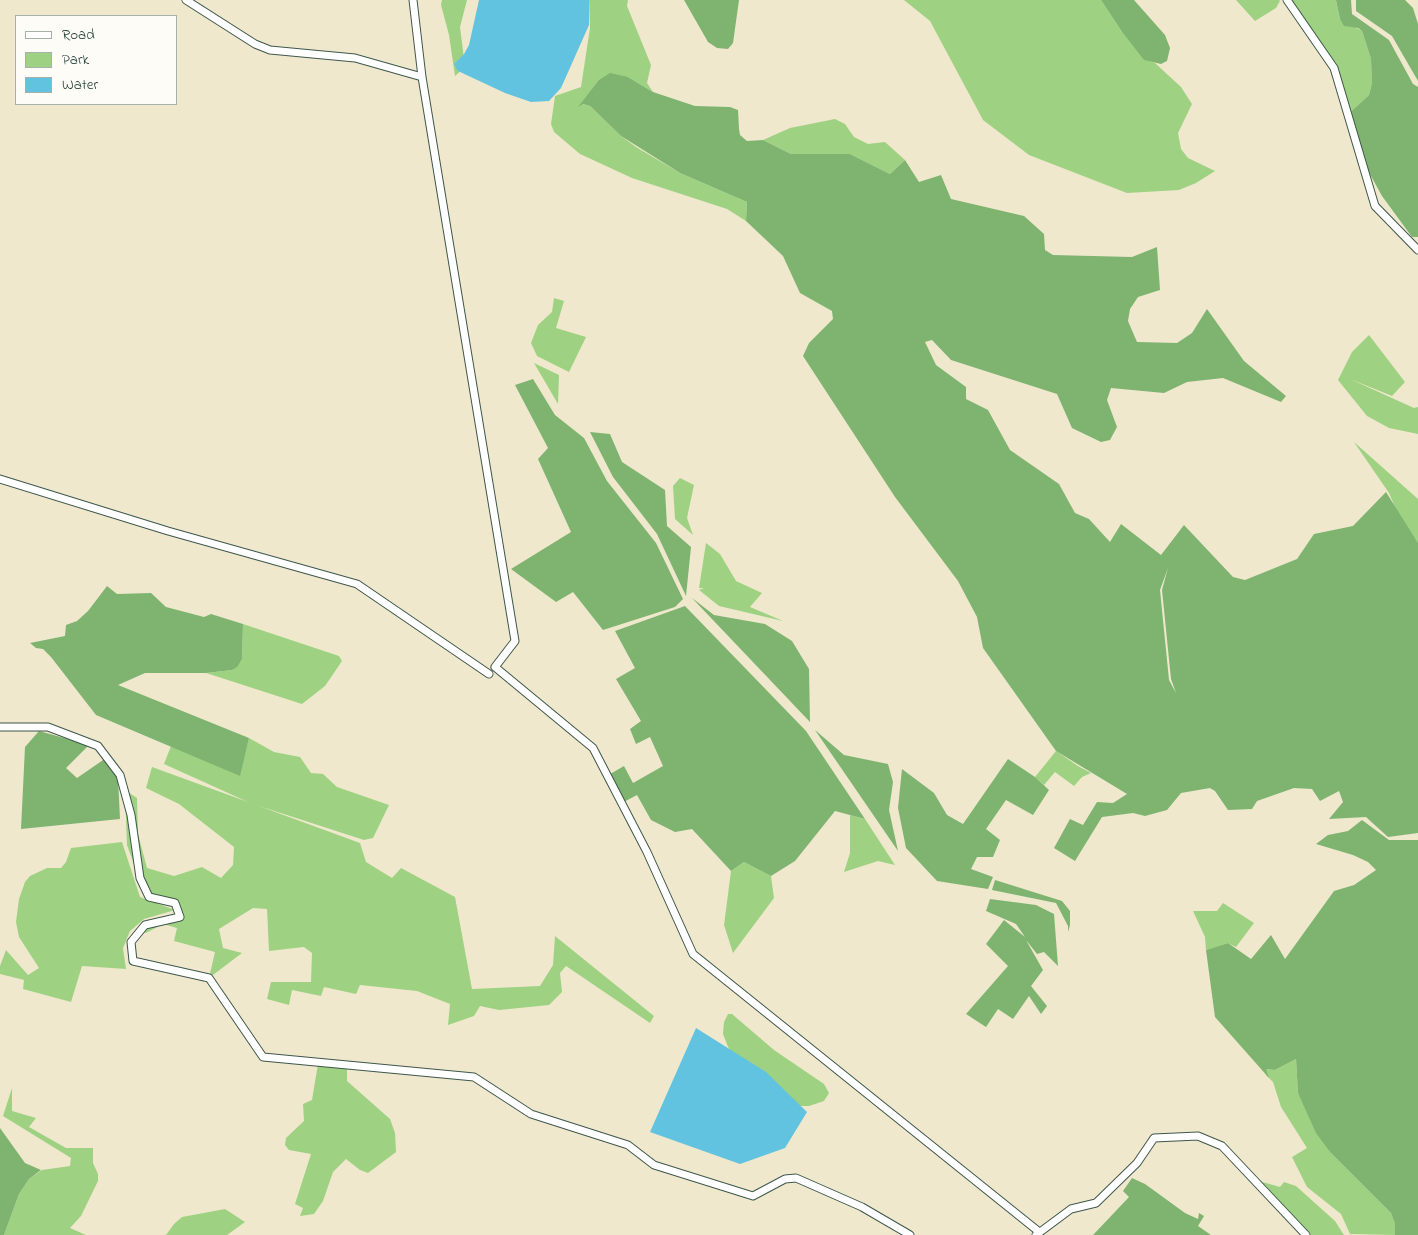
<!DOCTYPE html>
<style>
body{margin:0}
#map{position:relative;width:1418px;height:1235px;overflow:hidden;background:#efe8cd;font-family:"Indie Flower",sans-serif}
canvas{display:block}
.legend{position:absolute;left:15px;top:15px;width:162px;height:90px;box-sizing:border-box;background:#fdfcf7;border:1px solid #a4b0a9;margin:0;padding:6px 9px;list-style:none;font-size:15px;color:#1f3d34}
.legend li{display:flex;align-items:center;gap:10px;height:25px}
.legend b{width:25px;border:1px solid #a4b0a9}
</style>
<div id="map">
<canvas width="1418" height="1235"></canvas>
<ul class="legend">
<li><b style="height:6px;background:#fff"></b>Road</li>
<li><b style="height:14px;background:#9ed282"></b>Park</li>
<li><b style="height:14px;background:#61c3df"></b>Water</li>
</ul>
</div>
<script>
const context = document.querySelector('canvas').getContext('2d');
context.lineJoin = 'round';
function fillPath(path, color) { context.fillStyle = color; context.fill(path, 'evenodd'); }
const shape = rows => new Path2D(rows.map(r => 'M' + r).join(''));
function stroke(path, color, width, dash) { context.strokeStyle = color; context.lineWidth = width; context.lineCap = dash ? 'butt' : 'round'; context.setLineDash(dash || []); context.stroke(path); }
fillPath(shape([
 [442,0,467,0,460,27,465,67,455,76,449,35,441,5],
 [589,0,628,0,627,6,651,65,647,83,653,92,628,77,580,106,583,104,590,106,621,136,636,147,680,173,747,202,746,221,727,209,632,178,580,154,554,132,551,124,555,96,581,87,590,28],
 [904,0,1101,0,1122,32,1144,59,1155,63,1181,87,1192,104,1178,133,1181,149,1188,158,1215,171,1196,183,1179,190,1127,193,1029,155,983,120,930,21],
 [1236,0,1279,0,1280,1,1276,8,1255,21],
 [1289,0,1336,0,1340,19,1362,31,1371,59,1372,83,1369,95,1345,117,1339,82],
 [835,119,845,124,854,137,868,144,885,142,905,160,890,174,850,154,791,154,763,140,790,128],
 [554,298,564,301,556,328,586,337,569,372,537,356,531,343,538,325,552,312],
 [1369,335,1405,382,1392,396,1350,379,1414,408,1418,407,1418,434,1389,428,1367,416,1338,380,1352,352],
 [534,363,559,375,558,404],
 [1354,442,1418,499,1418,543,1398,514,1389,493],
 [680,478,694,485,687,518,693,535,675,519,673,486],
 [706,543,720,554,736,581,762,593,750,607,783,621,719,606,699,590,704,588,699,588],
 [243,624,339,656,342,661,325,686,302,704,206,673,232,670,242,659],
 [249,738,274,752,300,757,311,773,323,774,337,787,389,805,373,838,364,840,259,806,360,843,366,862,392,878,401,868,455,897,472,989,540,986,553,965,555,936,654,1016,650,1023,566,966,560,973,562,992,549,1005,499,1010,480,1006,474,1016,448,1025,450,1004,417,991,360,985,356,994,324,987,321,996,292,990,289,1005,267,999,271,982,311,982,312,953,304,947,269,951,267,909,253,908,219,929,223,948,242,953,209,978,215,952,174,941,177,928,163,924,146,933,137,930,177,917,176,901,144,892,127,845,125,790,137,798,138,834,147,868,174,876,202,867,221,878,233,865,234,847,179,804,146,788,152,767,248,802,164,764,171,746,239,775],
 [1056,751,1078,766,1091,773,1082,777,1074,786,1055,772,1044,785,1035,777],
 [850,815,865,819,895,865,878,861,844,872,850,853],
 [122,842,140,897,175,910,144,919,130,931,123,948,126,969,82,966,71,1002,23,989,24,980,0,974,0,966,6,950,28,975,39,968,19,937,16,922,19,899,25,882,30,876,47,868,61,868,66,862,71,848],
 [744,862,771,876,774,898,733,953,724,925,731,871],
 [1223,903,1254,923,1236,947,1228,943,1206,950,1205,937,1193,911,1217,911],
 [728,1014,732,1014,774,1050,824,1084,829,1093,824,1101,809,1106,789,1106,736,1058,728,1047,723,1034,724,1022],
 [1296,1059,1298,1093,1330,1152,1391,1213,1395,1224,1395,1235,1350,1234,1341,1214,1307,1187,1292,1157,1307,1148,1281,1107,1273,1082,1266,1075,1266,1069,1275,1070],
 [318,1064,347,1067,347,1081,390,1119,395,1133,396,1152,368,1173,360,1170,346,1159,333,1172,323,1201,314,1214,300,1216,303,1208,295,1204,311,1154,289,1150,285,1145,286,1138,304,1121,303,1104,312,1100],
 [12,1088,12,1111,36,1118,29,1127,66,1148,93,1148,93,1163,98,1174,98,1181,81,1216,70,1228,86,1235,4,1235,19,1194,29,1179,42,1170,70,1166,71,1158,3,1116],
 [1259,1181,1280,1187,1284,1182,1296,1186,1335,1221,1344,1235,1309,1235],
 [225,1209,245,1222,227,1235,166,1235,174,1224,182,1217]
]), '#9ed282');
fillPath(shape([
 [684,0,739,0,733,43,728,49,717,48,708,42],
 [1101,0,1134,0,1165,35,1170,48,1167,61,1161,64,1144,60,1122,32],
 [1336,0,1351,0,1352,14,1389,40,1413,84,1418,87,1418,237,1412,237,1382,196,1355,147,1345,117,1369,95,1372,83,1371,59,1362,31,1358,28,1344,26,1340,19],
 [1356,0,1405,0,1413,8,1418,24,1418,81,1392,36,1356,11],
 [610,73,628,77,653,92,695,106,730,107,738,110,739,129,740,135,747,141,763,140,791,154,850,154,890,174,905,160,919,182,941,175,951,199,1024,216,1044,234,1045,250,1053,255,1132,257,1157,247,1160,290,1138,297,1130,309,1128,321,1137,342,1177,343,1192,333,1207,309,1244,361,1286,396,1281,402,1223,378,1187,382,1164,393,1111,388,1107,400,1117,427,1110,440,1101,442,1072,428,1057,394,951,360,932,340,925,342,936,365,966,387,966,399,988,410,1010,450,1059,484,1075,513,1089,519,1110,542,1121,524,1161,555,1184,525,1233,577,1245,580,1297,559,1314,534,1353,526,1386,492,1418,543,1418,833,1388,837,1366,817,1329,819,1343,802,1339,791,1320,801,1312,789,1294,788,1257,801,1252,809,1228,810,1215,791,1210,788,1181,793,1167,810,1145,816,1133,813,1102,817,1075,861,1054,848,1070,819,1083,825,1097,802,1113,803,1127,794,1056,751,983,648,977,617,958,581,895,497,803,356,809,343,833,319,832,311,800,293,783,256,746,221,747,202,680,173,621,136,590,106,583,104,578,107,599,80],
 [1168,568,1162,590,1171,679,1176,693,1169,680,1160,590],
 [533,379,555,415,584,438,607,481,656,543,683,599,675,607,603,630,573,592,556,602,511,569,571,532,538,459,548,448,515,385],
 [590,432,610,434,622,462,665,490,667,526,691,547,686,596,657,534,613,477],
 [107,586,117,594,151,593,166,607,204,617,211,614,243,624,242,659,237,667,232,670,206,673,145,673,118,685,249,738,240,776,96,715,51,657,43,649,36,648,30,643,65,636,66,625,77,621,88,611],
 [692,598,714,615,765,624,792,641,809,669,810,722],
 [685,606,806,731,865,819,835,811,795,861,771,876,744,862,731,871,692,829,675,832,651,820,637,795,620,804,605,777,624,766,633,783,663,766,650,737,636,744,630,729,641,721,616,679,635,668,615,631],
 [815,730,844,755,888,764,893,782,889,810,898,851],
 [39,731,89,745,66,768,77,778,106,758,118,778,120,819,21,829,25,747],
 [1008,759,1035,777,1049,790,1033,815,1006,800,986,829,1000,840,993,857,977,857,971,869,993,877,988,889,937,881,906,848,898,808,902,769,934,793,947,815,963,824],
 [1362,820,1389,840,1418,840,1418,1235,1395,1235,1395,1224,1391,1213,1330,1152,1316,1133,1298,1093,1296,1059,1275,1070,1266,1069,1269,1078,1215,1017,1206,950,1228,943,1251,959,1271,935,1285,959,1334,891,1354,885,1376,870,1368,862,1353,855,1316,844,1328,835,1348,831],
 [995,880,1062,901,1070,911,1070,925,1068,932,1068,926,1056,903,992,890],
 [990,899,1036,905,1054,914,1058,966,1044,952,1037,954,1026,940,1043,970,1031,986,1047,1006,1041,1014,1029,996,1013,1019,998,1009,986,1027,966,1014,1008,966,986,944,1004,920,1025,937,1016,924,986,911],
 [0,1128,25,1163,41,1170,29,1179,19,1194,4,1235,0,1235],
 [1132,1178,1145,1184,1185,1213,1198,1219,1199,1213,1204,1216,1198,1226,1211,1235,1093,1235,1129,1197,1123,1191]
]), '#7eb470');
fillPath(shape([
 [479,0,589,0,589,25,561,88,549,101,531,102,505,93,458,71,454,64,464,54,469,45],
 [696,1028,766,1072,807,1112,785,1148,740,1164,650,1132]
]), '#61c3df');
const minor = shape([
 [186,0,255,44,270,50,355,58,422,77],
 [413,0,422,77,515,641,495,667,593,748,647,852,693,954,1038,1231],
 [1287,0,1334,68,1375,206,1418,250],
 [0,479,168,531,357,584,489,674],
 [0,727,48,727,98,746,120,775,131,815,140,878,149,897,175,903,180,917,145,925,131,942,133,961,209,978,263,1057,474,1077,531,1114,628,1145,654,1165,753,1196,785,1179,796,1178,862,1207,910,1235],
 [1036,1235,1071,1209,1096,1203,1137,1163,1154,1138,1198,1136,1222,1146,1306,1235]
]);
stroke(minor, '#3e574b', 9);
stroke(minor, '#fff', 7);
</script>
